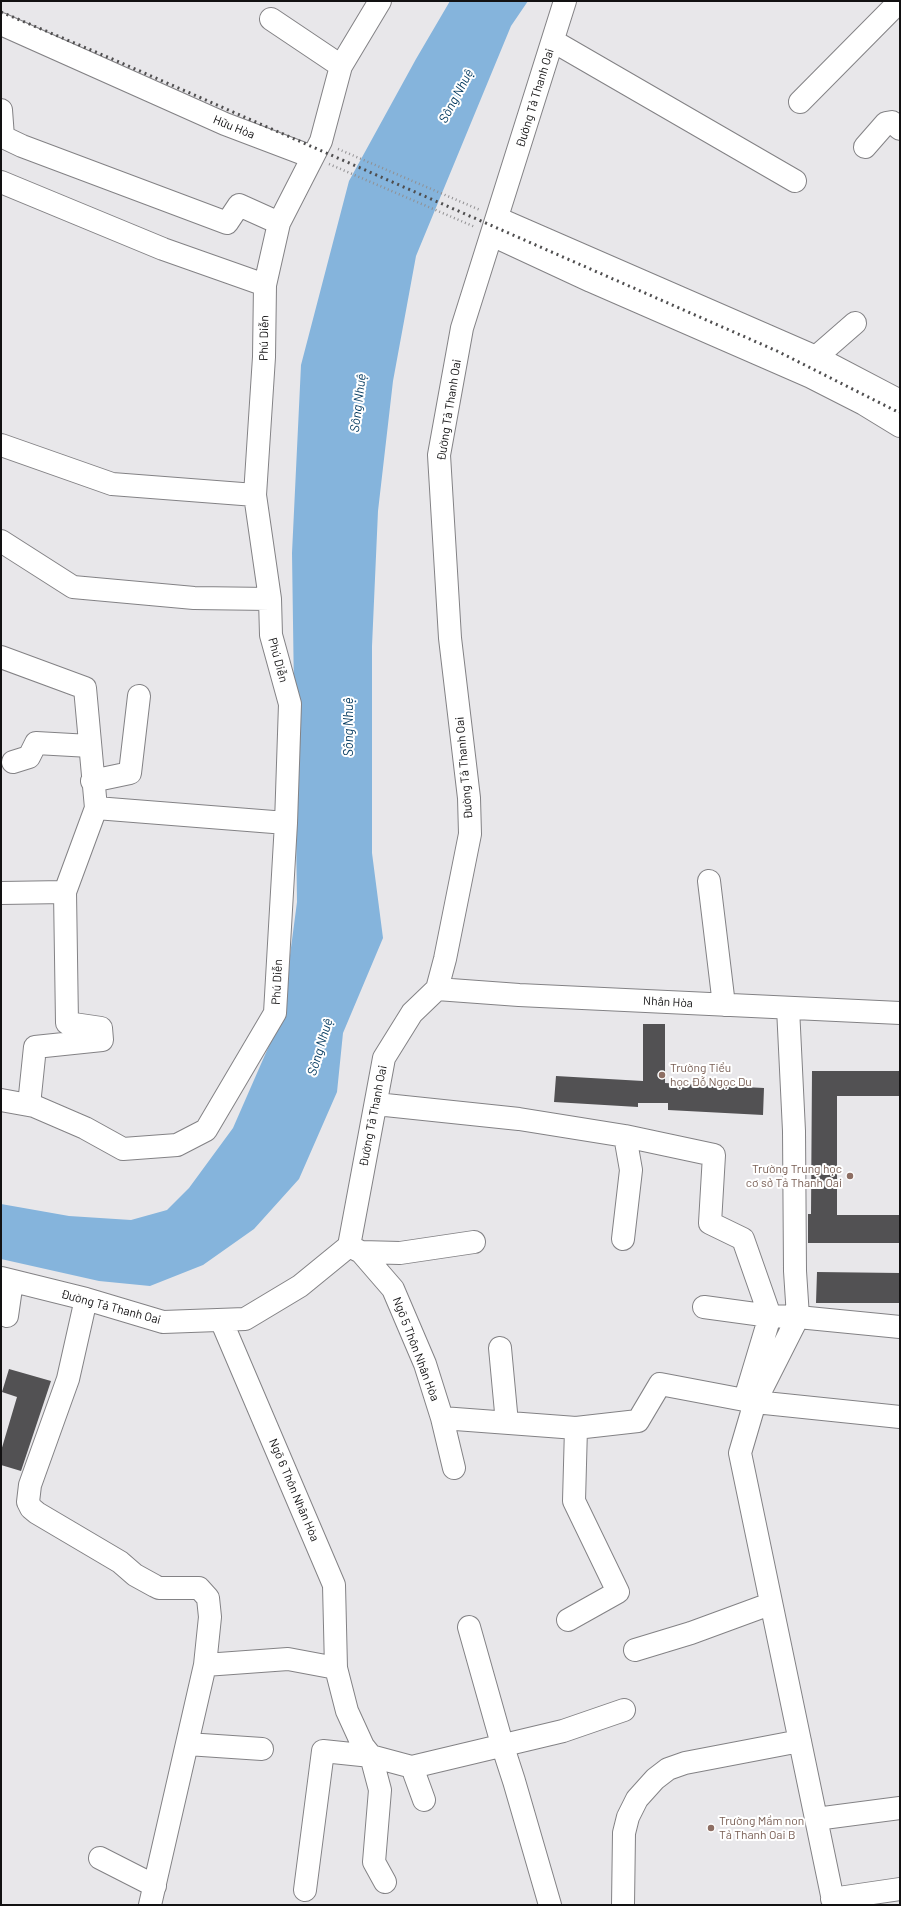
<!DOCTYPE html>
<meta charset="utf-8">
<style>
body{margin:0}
#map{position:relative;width:901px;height:1906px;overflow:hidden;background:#e8e7ea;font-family:Barlow,sans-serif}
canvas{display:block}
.frame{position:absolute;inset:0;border:2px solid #121112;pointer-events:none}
</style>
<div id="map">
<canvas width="901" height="1906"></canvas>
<div class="frame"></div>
</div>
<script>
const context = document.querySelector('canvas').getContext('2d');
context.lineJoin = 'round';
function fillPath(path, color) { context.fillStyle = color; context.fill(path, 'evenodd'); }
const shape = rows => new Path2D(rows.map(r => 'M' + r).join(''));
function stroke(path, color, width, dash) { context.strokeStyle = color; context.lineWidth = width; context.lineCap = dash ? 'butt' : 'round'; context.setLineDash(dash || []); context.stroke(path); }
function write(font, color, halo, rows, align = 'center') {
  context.font = font + ' Barlow,sans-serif'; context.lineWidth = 4; context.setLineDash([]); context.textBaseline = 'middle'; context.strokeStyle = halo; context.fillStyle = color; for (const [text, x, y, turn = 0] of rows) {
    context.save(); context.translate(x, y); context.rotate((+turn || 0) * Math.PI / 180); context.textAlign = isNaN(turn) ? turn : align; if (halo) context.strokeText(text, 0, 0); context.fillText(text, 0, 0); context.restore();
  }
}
fillPath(shape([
 [450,1,528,1,511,26,416,256,393,381,378,511,372,646,372,853,383,938,343,1033,337,1092,299,1179,254,1229,203,1265,150,1286,99,1281,1,1259,1,1204,69,1216,131,1220,167,1210,189,1188,233,1128,282,1016,297,902,292,553,301,365,349,181,416,59]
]), '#85b4dc');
fillPath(shape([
 [643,1024,665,1024,665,1083,764,1088,763,1115,668,1110,668,1103,638,1103,638,1107,554,1102,556,1076,643,1081],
 [812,1071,900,1071,900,1096,837,1096,837,1215,900,1215,900,1243,808,1243,808,1214,811,1214],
 [817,1272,900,1273,900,1303,816,1303],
 [9,1369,51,1381,21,1471,1,1465,1,1451,17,1397,2,1392]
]), '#525153');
const minor = shape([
 [271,19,341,66],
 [1,24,225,124,312,157],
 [553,41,795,181],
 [800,102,900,1],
 [1,110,3,137],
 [1,136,22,146,227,223,239,205,279,223],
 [865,147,886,123,892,122,900,129],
 [1,182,163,249,265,285],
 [497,218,816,357,900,401],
 [492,235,591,281,811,377,864,404,900,426],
 [816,357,855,323],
 [1,445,112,484,255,495],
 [1,541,73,587,194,598,270,599],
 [1,657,85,688,96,808,286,823],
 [13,762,29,757,36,743,90,746],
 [92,781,130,773,139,696],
 [709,881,724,1005],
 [1,893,65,892],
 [437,989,519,995,900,1013],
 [788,1008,794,1131,795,1271,798,1317,755,1402,740,1453,834,1905],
 [1,1100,34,1106,85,1128,123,1149,177,1145,206,1130,275,1013,286,823,290,704,271,635,270,599,255,495,264,357,265,285,279,223,321,141,341,66,380,1],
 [376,1104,519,1119,625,1136,714,1155,710,1223,743,1239,770,1316,745,1399],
 [29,1105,35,1047,102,1040,101,1028,67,1023,65,892,96,808],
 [623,1239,631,1170,625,1136],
 [349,1246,361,1252,393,1289,425,1364,442,1418,454,1468],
 [361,1252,400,1253,474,1242],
 [1,1278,86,1299,163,1322,245,1319,300,1286,349,1246,384,1058,412,1013,437,989,445,959,470,834,469,798,450,638,439,455,462,328,565,1],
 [86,1299,68,1379,30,1485,28,1502,31,1508,37,1513,120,1562,135,1575,155,1586,159,1588,199,1588,208,1598,210,1617,205,1665,150,1905],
 [704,1307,770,1316,798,1317,900,1327],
 [7,1316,12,1281],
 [221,1320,334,1585,336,1668,347,1711,363,1746,371,1756,380,1790,374,1862,385,1882],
 [500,1348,507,1423],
 [442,1418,576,1428,638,1421,660,1384,755,1402,900,1417],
 [568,1620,618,1592,574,1501,576,1428],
 [469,1627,502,1744,514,1781,550,1905],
 [635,1650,691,1633,770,1604],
 [205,1665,288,1659,336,1668],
 [187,1744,262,1749],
 [412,1767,424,1800],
 [816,1819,900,1808],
 [100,1858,155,1886],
 [305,1890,323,1751,371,1756,412,1767,563,1731,624,1710],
 [832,1899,900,1889],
 [623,1905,624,1833,628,1817,637,1799,655,1779,668,1769,685,1763,800,1741]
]);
stroke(minor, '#838285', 24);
stroke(shape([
 [338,149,480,210],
 [329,164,475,227]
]), '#919092', 2.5, [1, 3]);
stroke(minor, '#fff', 22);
stroke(shape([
 [1,12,117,61,777,351,900,413]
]), '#4f4e4f', 3, [2, 4]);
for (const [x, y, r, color] of [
 [662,1075,4,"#8d6e63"],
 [850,1176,4,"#8d6e63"],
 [711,1828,4,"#8d6e63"]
]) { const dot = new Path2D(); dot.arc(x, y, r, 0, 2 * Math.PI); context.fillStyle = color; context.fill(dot); stroke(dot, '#fff', 1.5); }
write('12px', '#121112', '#fff', [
 ["Đường Tả Thanh Oai",535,98,-73],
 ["Hữu Hòa",234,127,22],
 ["Phú Diễn",264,338,-89],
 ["Đường Tả Thanh Oai",449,410,-81],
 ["Phú Diễn",278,660,75],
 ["Đường Tả Thanh Oai",464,768,-95],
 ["Phú Diễn",277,982,-87],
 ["Nhân Hòa",668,1002,3],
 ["Đường Tả Thanh Oai",373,1116,-79],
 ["Đường Tả Thanh Oai",111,1307,15],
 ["Ngõ 5 Thôn Nhân Hòa",416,1349,69],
 ["Ngõ 6 Thôn Nhân Hòa",294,1490,67]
]);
write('12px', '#785e54', '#fff', [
 ["Trường Tiểu",670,1068],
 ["học Đỗ Ngọc Du",670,1082],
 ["Trường Trung học",842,1169,"right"],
 ["cơ sở Tả Thanh Oai",842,1183,"right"],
 ["Trường Mầm non",719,1821],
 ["Tả Thanh Oai B",719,1835]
], 'left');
write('italic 13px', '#00385e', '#fff', [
 ["Sông Nhuệ",456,96,-62],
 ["Sông Nhuệ",358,403,-83],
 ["Sông Nhuệ",349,727,-90],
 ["Sông Nhuệ",320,1047,-73]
]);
</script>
